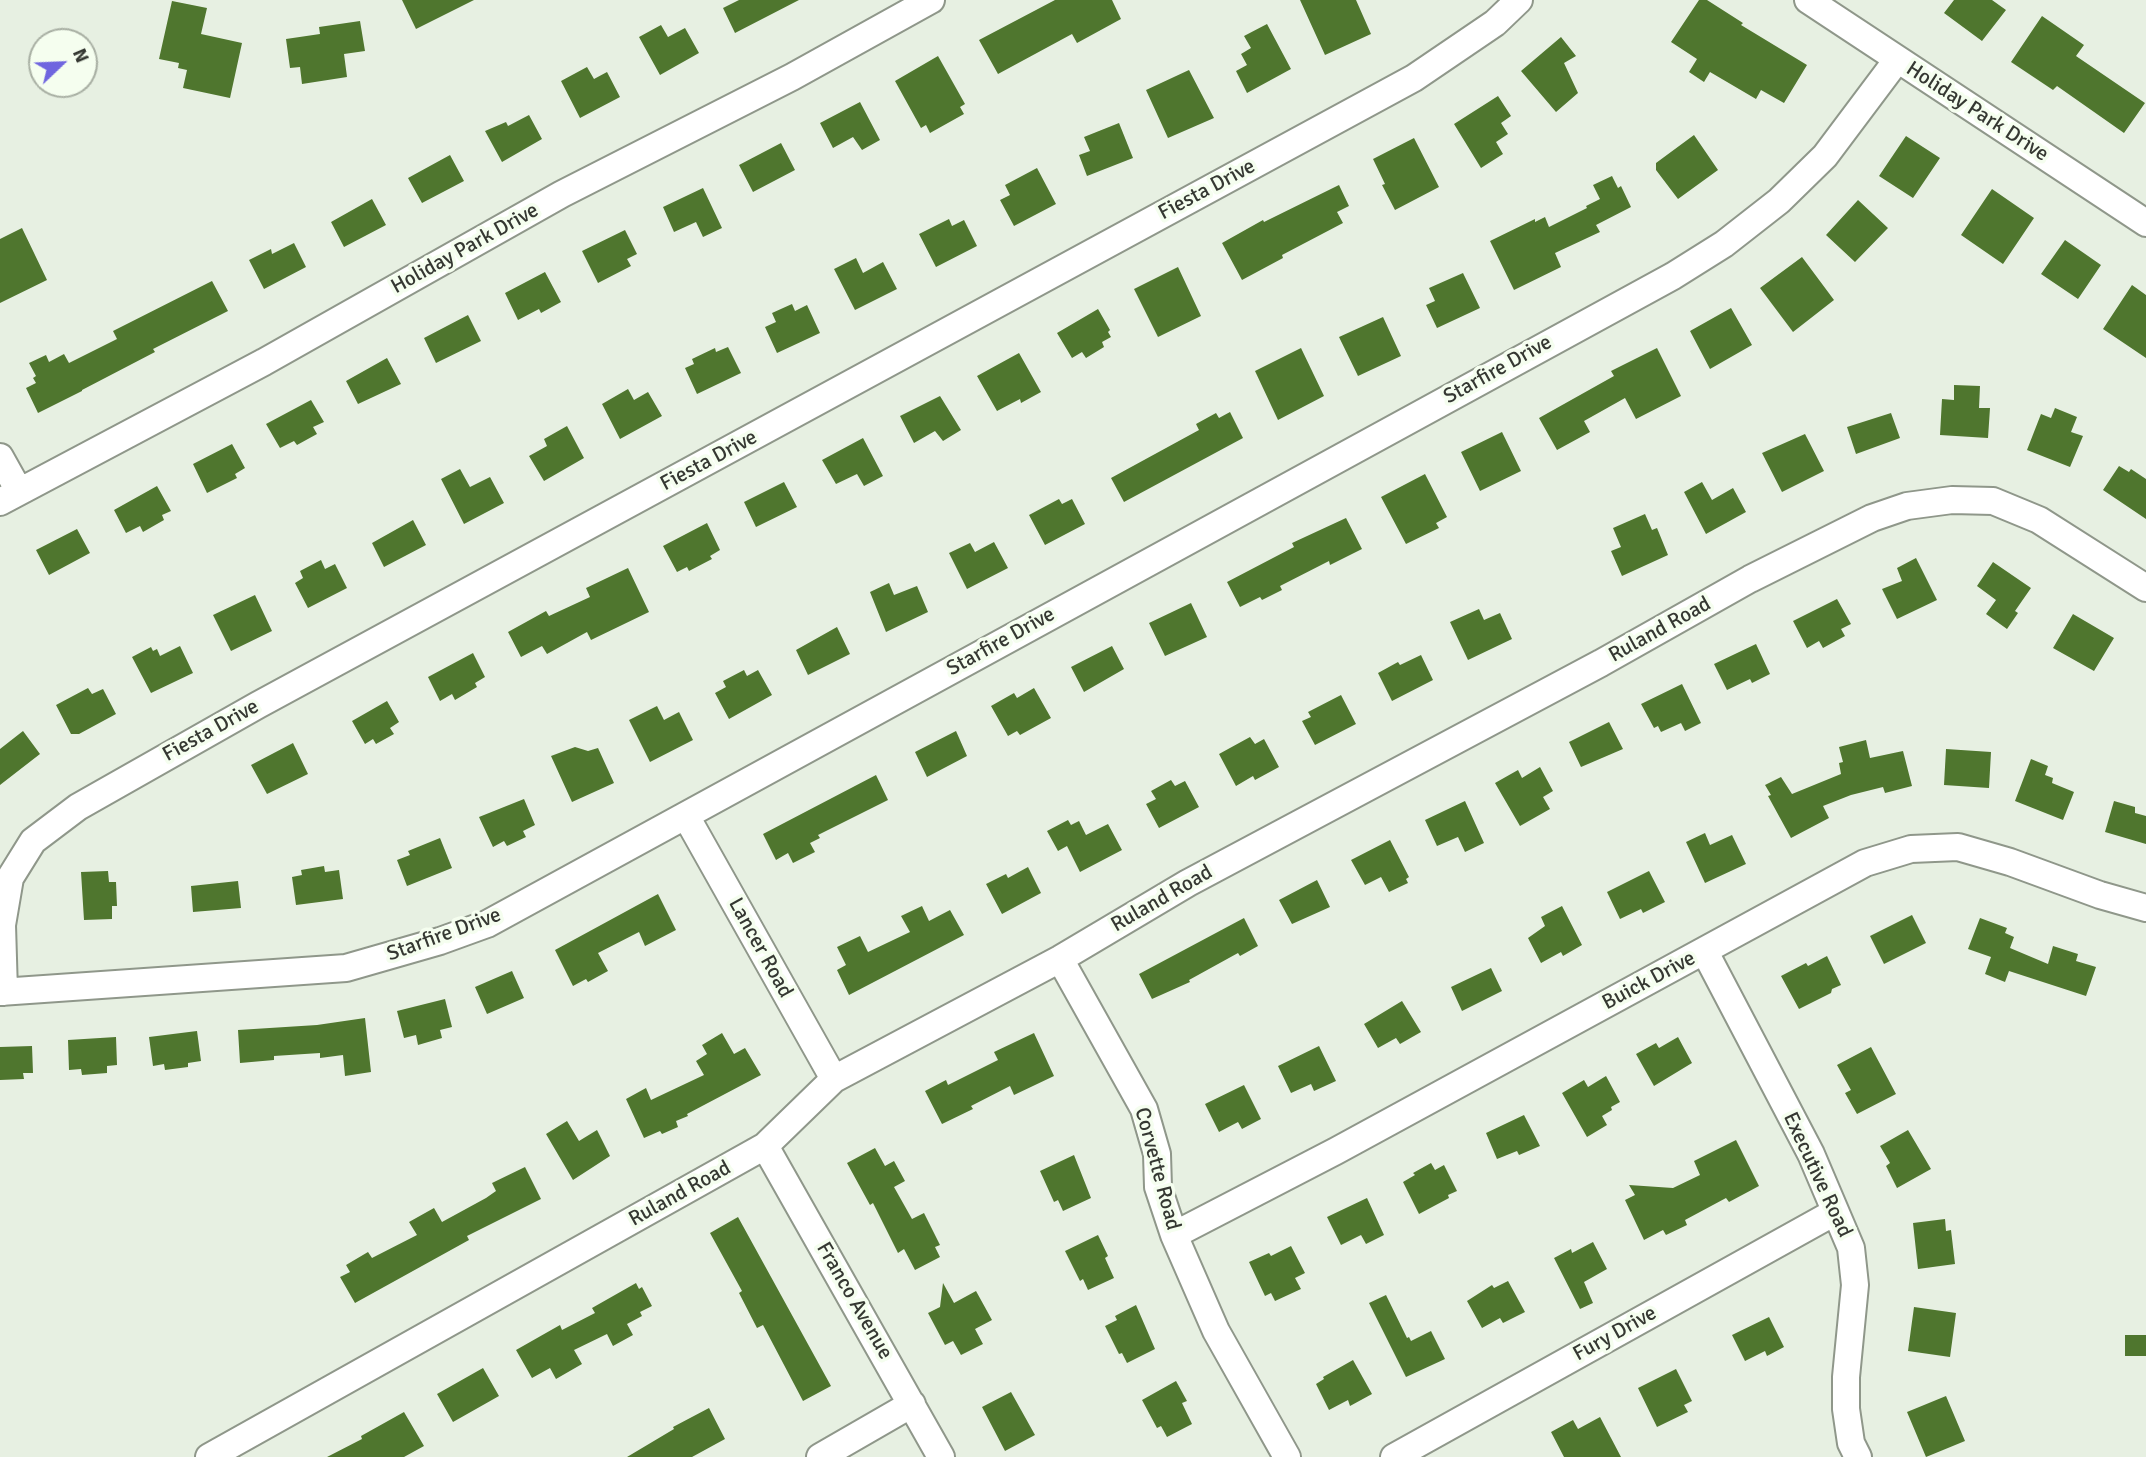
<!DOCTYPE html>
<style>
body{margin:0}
#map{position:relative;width:2146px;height:1457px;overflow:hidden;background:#e7f0e2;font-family:Signika,sans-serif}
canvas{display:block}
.north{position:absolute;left:28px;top:28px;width:70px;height:70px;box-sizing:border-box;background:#f5feef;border:2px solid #a8afa3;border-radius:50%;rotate:67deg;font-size:19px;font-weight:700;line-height:28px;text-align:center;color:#353832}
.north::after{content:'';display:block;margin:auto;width:24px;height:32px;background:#6f65df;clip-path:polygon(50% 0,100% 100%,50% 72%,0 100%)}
</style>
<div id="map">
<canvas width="2146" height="1457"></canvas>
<div class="north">N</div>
</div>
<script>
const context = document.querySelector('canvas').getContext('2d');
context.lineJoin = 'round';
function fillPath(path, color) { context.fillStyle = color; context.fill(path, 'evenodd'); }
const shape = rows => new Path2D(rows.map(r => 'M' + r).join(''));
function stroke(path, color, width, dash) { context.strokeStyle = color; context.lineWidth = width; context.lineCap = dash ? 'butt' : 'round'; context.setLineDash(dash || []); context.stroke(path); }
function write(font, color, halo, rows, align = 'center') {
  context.font = font + ' Signika,sans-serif'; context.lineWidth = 7; context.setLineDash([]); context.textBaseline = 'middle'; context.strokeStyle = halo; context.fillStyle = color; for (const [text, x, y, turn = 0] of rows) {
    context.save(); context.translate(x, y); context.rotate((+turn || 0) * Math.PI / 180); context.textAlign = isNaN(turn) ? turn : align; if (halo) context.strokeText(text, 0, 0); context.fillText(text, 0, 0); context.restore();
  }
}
fillPath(shape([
 [402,0,474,0,416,29],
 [739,0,799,0,735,33,723,8],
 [1055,0,1112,0,1121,19,1077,43,1072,34,998,74,979,40],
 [1300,0,1356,0,1371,34,1325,55],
 [1699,0,1707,0,1743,23,1741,25,1807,65,1784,103,1761,90,1756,99,1710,72,1704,82,1689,72,1697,59,1671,42],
 [1954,0,1992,0,2006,10,1982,41,1944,13],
 [172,1,207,8,201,34,242,43,230,98,183,88,187,70,178,68,179,63,159,59],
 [2042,16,2084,45,2076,56,2145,103,2124,133,2057,86,2053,90,2011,62],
 [360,21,365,51,344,54,347,77,302,84,300,67,290,68,286,39,320,34,319,27],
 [1267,24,1291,69,1247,93,1236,71,1247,65,1241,54,1251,48,1244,36],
 [661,25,668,37,685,28,699,53,660,75,639,37],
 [1561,37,1576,56,1564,63,1578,93,1556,112,1521,71],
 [938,56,965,104,960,107,964,114,930,133,926,125,921,128,895,81],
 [587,67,594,79,607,72,620,97,580,118,561,81],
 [1189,70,1214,118,1168,138,1146,90],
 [1498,96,1511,116,1501,123,1508,134,1496,142,1503,154,1481,168,1454,124],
 [860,102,880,140,862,150,853,137,833,148,820,123],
 [529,115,542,139,502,162,485,131,506,122,508,126],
 [1119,123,1133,158,1087,176,1079,155,1090,151,1084,137],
 [1694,135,1718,170,1678,199,1656,170,1656,163],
 [1906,136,1940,158,1913,198,1879,176],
 [1414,138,1439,187,1395,210,1382,185,1385,184,1373,159],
 [781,143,795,170,753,192,739,165],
 [450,155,464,181,422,203,408,178],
 [1037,168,1056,204,1014,226,1000,200,1010,195,1005,185],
 [1612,176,1618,188,1621,186,1631,207,1596,225,1600,232,1555,253,1561,267,1514,290,1490,241,1535,219,1535,222,1545,217,1549,227,1587,208,1586,206,1600,199,1593,185],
 [1339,185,1349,206,1337,212,1343,223,1282,255,1283,258,1242,280,1222,243,1263,220,1264,222],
 [703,188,722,228,703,237,696,222,674,232,663,207],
 [1992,189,2034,218,2003,264,1961,235],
 [372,199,386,225,344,247,331,222],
 [1858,200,1888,228,1855,262,1826,235],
 [949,219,952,226,964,220,977,246,936,267,919,234],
 [22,228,47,280,0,303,0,239],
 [625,230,637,254,627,259,631,266,598,283,582,251],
 [2065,240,2101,265,2078,299,2041,274],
 [294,243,306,267,264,289,249,260,271,249,272,254],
 [1802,257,1834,300,1793,332,1760,288],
 [856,258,863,273,883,262,897,289,855,310,834,269],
 [1178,267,1201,316,1158,337,1134,289],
 [545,272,561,302,541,313,539,309,518,320,505,293],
 [1463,273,1480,308,1437,328,1426,305,1435,301,1429,288],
 [212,281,228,311,153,349,155,352,82,390,82,391,38,413,26,388,36,383,33,378,36,376,29,363,46,355,49,362,64,354,69,363,117,339,113,331],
 [2132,285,2146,295,2146,358,2103,329],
 [792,304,795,311,807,305,820,333,777,353,765,327,776,322,772,313],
 [1731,308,1752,345,1710,369,1690,331],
 [1098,309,1110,330,1108,332,1111,337,1102,342,1104,347,1086,358,1082,352,1072,358,1057,333],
 [468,315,481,341,436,363,424,338],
 [1383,317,1401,356,1358,376,1339,337],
 [728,347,741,373,697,394,685,368,694,364,692,359,715,348,716,352],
 [1301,348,1324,396,1278,420,1255,371],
 [1657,348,1681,396,1636,419,1625,398,1584,421,1590,432,1557,450,1539,418,1614,376,1611,371],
 [1019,353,1041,392,1021,403,1020,399,997,411,977,376],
 [387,358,401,384,358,404,346,381],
 [1954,385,1980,386,1979,408,1990,408,1988,438,1940,435,1942,399,1954,400],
 [628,389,634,400,648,392,662,416,620,439,602,404],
 [940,396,961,430,943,441,935,431,914,443,900,416],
 [311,400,324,422,313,427,317,434,297,445,294,441,280,448,266,424],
 [2055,408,2077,417,2071,432,2083,436,2070,467,2027,450,2041,414,2051,418],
 [1230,412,1243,438,1124,502,1111,478,1199,430,1196,424,1216,413,1219,418],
 [1891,413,1900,438,1856,454,1847,427],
 [567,426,584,458,544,481,529,456,547,446,544,439],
 [1502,432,1521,471,1480,491,1461,452],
 [1805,434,1824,471,1782,492,1762,453],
 [863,438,883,476,864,486,857,474,836,484,822,460],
 [232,444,245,468,235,474,237,478,207,493,193,464],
 [2119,466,2129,472,2131,469,2146,479,2146,519,2103,490],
 [460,469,470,487,490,477,504,503,464,524,441,479],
 [1425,474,1447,517,1436,523,1439,528,1406,544,1381,497],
 [784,482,797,507,756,527,744,502],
 [1702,482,1712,500,1733,488,1746,512,1706,534,1684,492],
 [157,486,171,511,162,515,164,520,143,532,140,526,126,533,114,510],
 [1059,499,1062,504,1072,499,1085,524,1045,545,1029,515],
 [1645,514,1652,530,1657,528,1668,555,1622,576,1611,551,1621,547,1613,528],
 [1346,518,1362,549,1330,565,1329,561,1280,586,1282,590,1262,600,1260,597,1240,607,1227,582,1294,547,1292,543],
 [413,520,426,545,384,567,372,543],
 [707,523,720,550,710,556,712,559,689,571,687,567,677,572,663,546],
 [77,529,90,553,49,575,36,550],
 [994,542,1008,568,967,589,949,553,970,543,975,552],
 [1916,558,1937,600,1897,619,1882,589,1902,581,1897,568],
 [321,560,325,569,335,564,347,588,308,608,295,583,303,578,300,571],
 [1993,562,2031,588,2015,611,2018,613,2007,629,1986,614,1996,600,1977,586],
 [628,568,649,612,591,640,587,632,547,654,542,646,521,657,508,632,546,611,549,616,590,597,586,588],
 [889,583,894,595,917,586,928,612,886,632,870,592],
 [255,595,272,631,231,651,213,615],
 [1837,599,1851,624,1841,629,1845,636,1823,648,1819,641,1807,648,1793,621],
 [1191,603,1207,637,1165,656,1149,623],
 [1479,609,1484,620,1500,613,1512,639,1468,660,1450,622],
 [2073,614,2114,638,2094,671,2053,648],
 [837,627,850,654,808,675,796,650],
 [1756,644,1770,674,1752,683,1750,679,1727,690,1714,664],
 [180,646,193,673,151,693,132,657,151,647,153,651,157,649,160,656],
 [1112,646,1124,669,1084,692,1071,667],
 [473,653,485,677,475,683,477,687,455,700,452,694,440,701,428,677],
 [1421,655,1433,680,1392,701,1378,673,1398,662,1400,665],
 [744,670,747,676,758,670,772,695,729,719,715,693,726,687,723,681],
 [1682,684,1701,723,1685,731,1681,723,1661,732,1658,726,1654,728,1641,704],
 [88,688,92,694,103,689,116,714,79,734,71,734,56,705],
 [1034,688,1051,718,1020,735,1017,731,1008,736,991,706,1014,693,1017,698],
 [1341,695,1356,724,1315,745,1302,721,1311,717,1308,712],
 [387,701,399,722,390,728,394,734,376,744,373,739,365,744,352,721],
 [657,706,664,720,679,712,693,740,650,762,629,720],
 [1609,722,1623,749,1581,767,1569,742],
 [23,731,40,754,0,785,0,749],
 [956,731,967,756,927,777,915,752],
 [1250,737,1255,744,1264,739,1279,767,1255,780,1253,776,1236,786,1219,754],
 [1866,740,1870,758,1903,751,1912,786,1885,793,1883,787,1851,795,1823,806,1829,818,1791,838,1768,796,1771,795,1765,785,1781,777,1792,794,1841,774,1839,763,1843,762,1839,747],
 [293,743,308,774,267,794,251,765],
 [575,747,588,751,598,748,614,783,572,802,551,756],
 [1946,749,1991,752,1989,788,1944,785],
 [2031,759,2048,766,2045,775,2053,778,2052,783,2074,792,2063,820,2015,801],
 [1540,767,1553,791,1543,797,1550,809,1520,826,1495,783,1518,770,1522,778],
 [876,775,888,800,818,835,820,838,810,843,815,852,793,863,788,853,776,860,763,834],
 [1171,780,1175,786,1185,781,1199,807,1159,828,1146,804,1156,799,1151,791],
 [524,799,535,825,523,831,526,837,507,846,504,841,493,847,479,817],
 [1465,801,1484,843,1465,852,1458,837,1437,846,1425,820],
 [2114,801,2135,807,2135,813,2146,816,2146,844,2105,832],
 [1068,820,1071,825,1079,821,1086,835,1108,824,1122,850,1080,872,1067,846,1058,851,1047,831],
 [1705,833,1710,845,1732,835,1746,864,1705,883,1686,842],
 [440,838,452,868,407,886,397,860,410,855,408,851],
 [1390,840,1409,877,1406,879,1408,883,1389,892,1381,877,1365,885,1351,860],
 [324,866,325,872,339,870,343,899,296,905,292,877,302,875,301,870],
 [1028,867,1041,893,1002,914,986,884,1006,874,1008,878],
 [108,871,109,882,116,882,117,906,112,906,112,919,84,920,81,872],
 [1649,871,1665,902,1643,913,1641,909,1620,919,1607,892],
 [1317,880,1330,907,1292,924,1279,900],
 [238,881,241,908,193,912,191,886],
 [658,894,676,930,645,946,639,932,598,953,608,971,588,982,586,979,573,986,555,950],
 [922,906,929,921,950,910,964,935,849,995,837,970,846,965,837,947,860,936,868,952,910,932,901,916],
 [1562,906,1582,945,1563,956,1561,952,1541,963,1528,938,1545,926,1541,917],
 [1912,915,1926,943,1884,964,1870,936],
 [1244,918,1258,946,1240,956,1238,953,1189,980,1190,982,1152,999,1139,974],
 [1980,918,2007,928,2005,933,2014,937,2010,948,2048,964,2053,946,2078,954,2076,961,2096,967,2086,996,2009,971,2005,982,1985,974,1991,957,1968,949],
 [1827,956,1841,985,1832,989,1831,993,1799,1009,1781,976,1806,963,1808,966],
 [1491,968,1502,991,1462,1011,1451,987],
 [512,971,524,998,487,1014,475,987],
 [445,999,452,1027,440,1030,442,1038,418,1045,416,1035,404,1038,397,1011],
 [1402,1001,1421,1032,1400,1044,1396,1038,1378,1048,1364,1024],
 [365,1018,371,1072,345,1076,343,1055,320,1058,320,1053,274,1056,274,1060,240,1063,238,1030,317,1025],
 [197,1031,201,1061,188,1063,188,1067,165,1070,164,1064,153,1066,149,1037],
 [722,1033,734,1054,745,1048,761,1075,687,1114,688,1116,676,1121,678,1127,662,1134,660,1131,644,1138,626,1099,646,1088,651,1100,704,1075,696,1061,707,1054,702,1045],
 [1034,1033,1054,1076,1014,1095,1010,1086,971,1106,973,1109,942,1124,925,1091,946,1080,948,1085,998,1060,994,1052],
 [116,1037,117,1065,107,1066,107,1073,82,1075,81,1069,69,1070,68,1040],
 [1678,1037,1692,1063,1654,1086,1636,1054,1656,1043,1659,1048],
 [32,1046,33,1073,23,1073,24,1079,0,1080,0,1047],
 [1319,1046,1336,1081,1314,1091,1311,1084,1291,1093,1278,1066],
 [1871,1047,1896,1094,1857,1114,1845,1093,1851,1090,1837,1065],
 [1606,1076,1620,1102,1611,1107,1612,1110,1602,1116,1607,1125,1587,1137,1562,1093,1584,1080,1588,1087],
 [1244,1085,1261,1119,1242,1129,1238,1122,1219,1132,1205,1104],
 [1524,1115,1540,1146,1519,1155,1517,1151,1497,1159,1486,1133],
 [567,1121,579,1141,597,1130,610,1156,573,1180,546,1134],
 [1908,1130,1931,1169,1897,1188,1886,1166,1890,1163,1880,1146],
 [1736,1140,1759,1186,1729,1202,1726,1198,1685,1220,1687,1225,1666,1235,1663,1230,1644,1240,1625,1200,1635,1195,1629,1185,1673,1188,1700,1175,1694,1161],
 [875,1148,885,1166,894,1161,905,1181,894,1187,912,1219,924,1213,940,1245,935,1247,940,1257,915,1270,904,1249,898,1253,873,1203,870,1205,847,1163],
 [1074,1155,1091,1198,1063,1211,1058,1200,1054,1202,1040,1171],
 [1431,1163,1435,1170,1444,1165,1457,1191,1448,1195,1449,1198,1419,1214,1403,1182,1415,1175,1413,1173],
 [525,1167,541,1199,467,1236,469,1240,355,1303,340,1277,350,1272,346,1265,368,1252,372,1258,417,1235,409,1222,434,1208,442,1222,486,1198,496,1191,492,1183],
 [1367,1198,1384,1235,1366,1244,1361,1235,1341,1245,1327,1217],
 [738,1217,831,1386,803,1401,763,1325,757,1328,739,1293,742,1291,710,1233],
 [1945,1219,1946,1231,1951,1230,1955,1264,1918,1269,1913,1223],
 [1098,1235,1108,1256,1105,1258,1114,1278,1088,1290,1083,1279,1080,1281,1065,1251],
 [1593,1242,1607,1269,1584,1282,1593,1303,1580,1309,1554,1258,1571,1249,1572,1253],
 [1291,1246,1305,1273,1295,1278,1301,1289,1275,1301,1271,1293,1265,1296,1249,1262,1269,1253,1271,1256],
 [1508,1281,1525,1312,1503,1323,1500,1318,1482,1328,1467,1301,1492,1285,1494,1288],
 [636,1283,639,1289,642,1287,652,1306,640,1312,642,1316,627,1324,633,1335,613,1346,607,1334,574,1350,582,1364,556,1379,550,1368,532,1378,516,1350,560,1325,562,1330,595,1313,592,1308],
 [943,1283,954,1303,976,1291,992,1320,975,1329,983,1344,961,1355,953,1341,945,1345,928,1313,940,1307],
 [1386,1295,1407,1338,1409,1337,1411,1341,1431,1331,1445,1359,1406,1377,1369,1303],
 [1136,1305,1155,1349,1127,1363,1122,1353,1119,1354,1105,1326,1117,1320,1115,1316],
 [1914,1307,1956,1313,1950,1357,1908,1351],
 [1769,1317,1784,1347,1767,1356,1765,1351,1745,1361,1732,1335],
 [2125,1335,2146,1335,2146,1356,2125,1356],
 [1353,1360,1372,1394,1350,1406,1348,1400,1329,1410,1316,1384,1324,1379,1323,1377],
 [483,1368,499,1396,453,1422,437,1394],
 [1676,1369,1692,1401,1684,1405,1688,1412,1657,1427,1638,1388],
 [1176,1381,1187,1401,1182,1403,1192,1424,1167,1437,1161,1426,1157,1428,1142,1400],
 [1011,1392,1035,1435,1005,1451,982,1407],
 [1946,1396,1965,1441,1926,1457,1907,1412],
 [709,1408,725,1439,692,1457,627,1457,674,1429,673,1427],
 [404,1412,424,1446,404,1457,327,1457,362,1439,361,1436],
 [1600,1417,1621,1457,1564,1457,1551,1432,1573,1420,1578,1429]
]), '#4f762e');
const minor = shape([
 [1808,0,2146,223],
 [0,457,19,491],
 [0,502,264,362,562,194,792,77,931,0],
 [686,816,834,1079],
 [1705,952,1811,1154,1851,1248,1855,1285,1846,1377,1846,1409,1851,1443,1858,1457],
 [1060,959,1144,1109,1157,1154,1158,1187,1174,1235,1216,1331,1287,1457],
 [0,992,346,968,440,941,487,924,1673,276,1724,244,1779,201,1825,156,1897,60],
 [4,992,2,925,10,878,33,841,78,807,258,705,1414,78,1495,23,1519,0],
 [765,1146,941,1457],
 [1174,1235,1336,1151,1865,863,1911,849,1958,847,2010,862,2100,895,2146,908],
 [209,1457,765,1146,834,1079,1060,959,1188,883,1601,663,1750,579,1872,518,1907,506,1952,500,1993,501,2039,520,2146,588],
 [820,1457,912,1404],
 [1394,1457,1835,1212]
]);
stroke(minor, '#8f978a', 30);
stroke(minor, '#fff', 26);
write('21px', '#353832', '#f5feef', [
 ["Holiday Park Drive",1977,112,33],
 ["Fiesta Drive",1207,190,-28],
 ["Holiday Park Drive",465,249,-29],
 ["Starfire Drive",1498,370,-29],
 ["Fiesta Drive",709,461,-28],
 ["Ruland Road",1660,630,-29],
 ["Starfire Drive",1001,642,-29],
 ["Fiesta Drive",211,731,-29],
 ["Ruland Road",1162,899,-30],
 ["Starfire Drive",444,935,-20],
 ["Lancer Road",760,948,61],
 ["Buick Drive",1649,981,-28],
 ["Corvette Road",1157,1169,75],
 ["Executive Road",1817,1175,65],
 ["Ruland Road",680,1194,-29],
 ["Franco Avenue",854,1301,60],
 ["Fury Drive",1615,1334,-29]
]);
</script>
